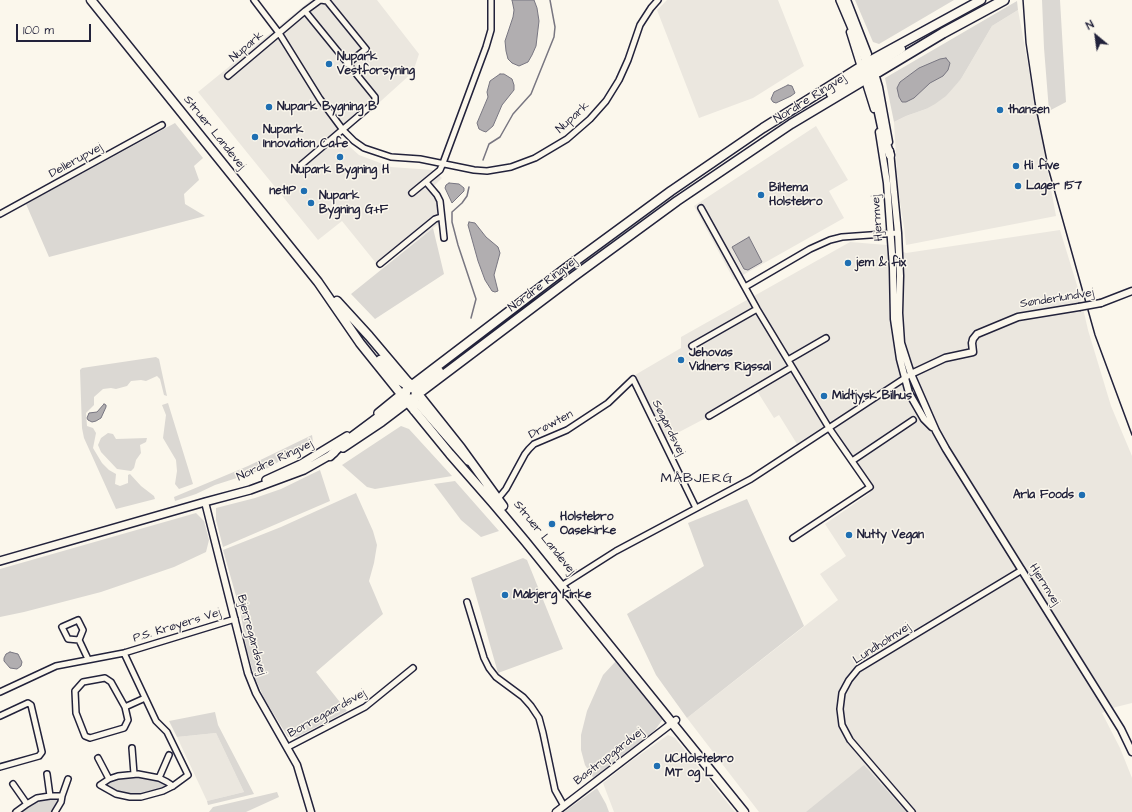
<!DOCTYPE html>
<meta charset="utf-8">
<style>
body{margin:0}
#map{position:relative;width:1132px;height:812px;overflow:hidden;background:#fbf7ec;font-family:"Architects Daughter",sans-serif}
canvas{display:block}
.north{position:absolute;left:1076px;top:16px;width:40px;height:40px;-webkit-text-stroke:3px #fbf7ec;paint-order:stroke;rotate:331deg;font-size:11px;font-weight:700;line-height:16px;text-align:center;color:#22223b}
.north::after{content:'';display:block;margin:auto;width:14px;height:18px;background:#22223b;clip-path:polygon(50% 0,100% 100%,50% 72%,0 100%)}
.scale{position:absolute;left:16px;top:24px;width:75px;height:18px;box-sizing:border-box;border:2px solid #22223b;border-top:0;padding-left:5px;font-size:12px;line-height:14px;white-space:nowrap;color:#22223b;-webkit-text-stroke:3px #fbf7ec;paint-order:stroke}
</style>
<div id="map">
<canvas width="1132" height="812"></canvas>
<div class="north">N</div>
<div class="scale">100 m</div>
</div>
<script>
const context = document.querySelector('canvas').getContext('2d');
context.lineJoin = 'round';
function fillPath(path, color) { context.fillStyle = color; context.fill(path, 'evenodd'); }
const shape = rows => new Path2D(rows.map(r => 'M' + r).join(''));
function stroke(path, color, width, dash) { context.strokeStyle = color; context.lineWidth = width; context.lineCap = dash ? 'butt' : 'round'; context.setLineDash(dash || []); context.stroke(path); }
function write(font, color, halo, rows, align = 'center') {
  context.font = font + ' "Architects Daughter",sans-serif'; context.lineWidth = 3; context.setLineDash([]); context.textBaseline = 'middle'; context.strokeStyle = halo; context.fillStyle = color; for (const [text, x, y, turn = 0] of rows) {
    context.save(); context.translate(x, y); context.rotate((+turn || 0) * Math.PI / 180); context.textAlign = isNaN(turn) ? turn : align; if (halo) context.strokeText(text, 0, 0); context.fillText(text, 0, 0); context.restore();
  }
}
fillPath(shape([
 [311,0,377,0,419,54,413,72,340,138,359,155,391,167,433,170,442,178,434,186,445,219,380,268,342,221,318,240,198,92],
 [667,0,778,0,804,66,753,98,699,118,657,10],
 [1018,10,1056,216,906,245,904,227,898,189,894,122,906,116,926,109,961,79,992,26],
 [816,126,848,180,829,191,844,218,734,280,694,206],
 [1060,230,1080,295,1088,330,1111,406,1132,456,1132,703,1116,707,1102,713,1120,748,1132,778,1132,812,759,812,687,718,838,600,820,574,846,556,825,524,870,493,824,426,797,444,779,415,774,418,757,391,666,439,635,375,681,348,681,337,850,242,887,245,906,253],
 [216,733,244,792,207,801,177,737],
 [668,735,675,738,735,812,614,812,603,783,631,761]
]), '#ebe7df');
fillPath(shape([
 [855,0,954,0,879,44,873,42],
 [1042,0,1060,0,1066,102,1049,111,1044,48],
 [1017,1,1018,10,992,26,961,79,946,96,935,104,926,109,906,116,894,122,885,78],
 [175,123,203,158,194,166,199,180,184,194,185,204,205,216,49,257,26,204],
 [433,228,444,274,375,319,351,294],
 [156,357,159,359,167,396,164,395,160,379,157,376,146,381,141,380,131,381,127,386,116,389,111,388,103,389,94,397,94,405,86,413,87,426,93,428,96,433,93,448,102,463,109,470,116,474,115,484,120,486,128,483,128,475,130,474,141,486,154,496,155,499,116,509,84,438,82,428,80,370,82,368],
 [168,403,193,484,179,489,175,484,177,471,176,460,163,438,166,415,162,405],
 [401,426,409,429,452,476,375,489,367,487,342,465],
 [108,433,113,434,116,439,147,438,146,442,140,445,141,453,136,460,134,468,131,471,117,469,101,452,98,445,101,438],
 [312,435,313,442,268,468,215,485,196,494,175,501,174,497,248,466],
 [320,470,330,501,223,547,216,520,216,508,255,498,281,489],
 [455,481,499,531,481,537,461,520,434,484],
 [356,493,373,531,377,545,374,563,369,581,383,614,316,672,347,711,297,737,288,737,265,700,255,678,247,651,240,610,223,550,281,527],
 [747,499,804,626,687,718,656,675,627,614,704,566,688,523],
 [196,513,204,521,209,540,206,552,174,567,101,592,24,612,0,617,0,569],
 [523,558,527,560,563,649,498,673,471,578],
 [616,661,663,719,655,730,594,779,585,765,581,750,581,735,587,711,603,675],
 [215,712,218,725,254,794,208,805,207,801,244,792,216,733,177,737,169,721],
 [864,765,906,812,806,812],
 [144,776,158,780,167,785,167,788,146,795,130,796,115,792,105,788,104,784,116,778],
 [597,788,606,804,609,812,564,812],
 [277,792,279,797,246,812,209,812,213,807],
 [57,797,59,801,51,812,19,812,28,805,38,801,49,798]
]), '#dbd8d3');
const water = shape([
 [512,0,534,0,537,8,539,21,536,46,532,55,528,62,519,66,512,63,508,59,506,51,505,41,513,17,514,10,512,0],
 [946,58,950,63,948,70,943,76,930,83,914,98,906,102,902,102,899,97,897,88,900,82,919,68,940,59,946,58],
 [500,74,504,74,512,79,514,85,514,90,502,105,493,126,486,132,483,131,479,129,477,123,488,97,487,92,490,81,500,74],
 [788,85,792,86,795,93,791,96,776,103,773,102,771,99,774,92,788,85],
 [449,183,459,184,464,188,464,191,452,203,445,188,446,185,449,183],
 [469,222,475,223,486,237,498,247,500,253,494,275,498,291,495,292,492,291,485,280,478,261,468,225,469,222],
 [749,237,762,262,748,270,744,269,732,247,749,237],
 [104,404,106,405,106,407,101,418,96,421,92,422,88,420,87,418,89,413,97,412,104,404],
 [10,652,18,654,22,662,21,666,17,669,10,668,4,661,4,658,6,654,10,652]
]);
fillPath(water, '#b1aeb0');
stroke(water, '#787681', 1);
stroke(shape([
 [483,160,489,144,500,137,513,114,531,94,554,37,555,27,550,0],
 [469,187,467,196,462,203,452,212,452,222,458,245,476,299,471,318]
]), '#787681', 1.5);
const minor = shape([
 [254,0,279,33,320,99,343,130,354,141,364,148,391,157,420,159,474,170,487,171,511,167,535,158,567,139,590,119,606,101,619,80,628,60,640,25,651,8,658,0],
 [321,0,327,1,366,49,347,64],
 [228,76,305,11,320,0],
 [301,165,375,102,375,97,305,11],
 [426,182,437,195,440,201,444,238],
 [412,193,440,170,443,163,486,47,491,30,491,0],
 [701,208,757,309,829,428,870,487,793,538],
 [0,214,162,125],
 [380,264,435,219,441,217],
 [745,287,810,249,830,240,842,237,898,233],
 [692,346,757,309],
 [788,360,826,338],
 [709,416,792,367],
 [852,461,913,420],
 [497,500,506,489,525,454,529,449,534,444,567,430,608,403,633,379,696,508],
 [561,586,616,551,751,479,911,374],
 [467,602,484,658,489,668,496,677,523,697,531,706,539,718,543,733,555,790,564,806],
 [79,640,68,639,62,627,78,620,83,630,79,640,88,659],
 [124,653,156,721,167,732,188,775,173,786,163,791,141,797,130,797,116,794,100,785,109,779,118,776,138,774,159,778,167,782,173,786],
 [0,692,56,666,124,653,235,619],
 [125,707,128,720,124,728,90,738,85,736,76,713,75,691,83,682,105,678,111,682,125,707,145,698],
 [0,716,28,703,31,705,42,752,39,756,0,767],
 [288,747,365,707,413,668],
 [132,748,134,774],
 [98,758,109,779],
 [47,774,50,796],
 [159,778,169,755],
 [13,784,27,804],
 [62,796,68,779],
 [16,812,27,804,37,798,50,796,62,796,61,802,55,812],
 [912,812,850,740,842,725,840,709,842,693,849,680,858,669,1022,570]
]);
const tertiary = shape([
 [847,0,868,54],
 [850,32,874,109],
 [874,70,879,87,889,142],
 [879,132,887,183,893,268,894,319,900,359,909,393,924,419,932,427],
 [890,151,898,233,900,276,899,313,901,343,911,374,936,431,946,449,1121,729,1132,752],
 [1101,303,1132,291],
 [911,374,945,358,973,352,972,343,973,339,977,334,1018,317,1079,307],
 [205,502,248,673,256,693,297,765,311,812],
 [556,812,676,720]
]);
const secondary = shape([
 [410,398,418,404,468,461],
 [378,413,405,391],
 [343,448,382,422,411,400],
 [266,480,301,464,347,436],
 [0,561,205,502,250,490,304,470,334,453]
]);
const primary = shape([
 [91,0,318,282,360,343,401,394,450,454,493,503,525,541,744,812],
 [865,73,872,80,885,141,890,155],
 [866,78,873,67,901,49],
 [831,94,862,73,868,67],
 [337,301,369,336,418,394,461,448,503,506],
 [380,360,397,379,411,388],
 [411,386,566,268,671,191,763,128,873,59,981,0],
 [418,394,573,277,677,201,791,124,878,72],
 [414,410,413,402,417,390,439,371],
 [330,456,341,445,400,401,406,393,408,382]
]);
const motorway = shape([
 [841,0,866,59,875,65,887,66],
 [878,72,943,33,1004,0]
]);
stroke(minor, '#22223b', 8);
stroke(tertiary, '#22223b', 9);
stroke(secondary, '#22223b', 10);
stroke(primary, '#22223b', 11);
stroke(motorway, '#22223b', 12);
stroke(minor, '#fbf7ec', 5);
stroke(tertiary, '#fbf7ec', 6);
stroke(secondary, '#fbf7ec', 7);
stroke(primary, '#fbf7ec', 8);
stroke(motorway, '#fbf7ec', 9);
stroke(shape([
 [1023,0,1026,43,1035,103,1049,171,1095,335,1132,435]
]), '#22223b', 1.5);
const tertiaryBridge = shape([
 [1079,307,1101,303]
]);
stroke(tertiaryBridge, '#22223b', 9, []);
stroke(tertiaryBridge, '#fbf7ec', 6);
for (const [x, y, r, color] of [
 [329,64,4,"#1f6fb2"],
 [269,107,4,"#1f6fb2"],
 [1000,110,4,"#1f6fb2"],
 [255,137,4,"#1f6fb2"],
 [340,157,4,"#1f6fb2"],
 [1016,166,4,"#1f6fb2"],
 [1018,186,4,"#1f6fb2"],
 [304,191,4,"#1f6fb2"],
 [761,195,4,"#1f6fb2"],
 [311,203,4,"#1f6fb2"],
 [848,263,4,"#1f6fb2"],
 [681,360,4,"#1f6fb2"],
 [824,396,4,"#1f6fb2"],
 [1082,495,4,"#1f6fb2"],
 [552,524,4,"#1f6fb2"],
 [849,535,4,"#1f6fb2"],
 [505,595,4,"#1f6fb2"],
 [657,766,4,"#1f6fb2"]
]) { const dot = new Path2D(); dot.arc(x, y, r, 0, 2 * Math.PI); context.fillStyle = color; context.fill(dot); stroke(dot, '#fbf7ec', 1.5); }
write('12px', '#22223b', '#fbf7ec', [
 ["Nupark",247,47,-40],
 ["Nordre Ringvej",810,99,-32],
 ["Nupark",573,118,-42],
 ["Struer Landevej",214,133,51],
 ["Dellerupvej",76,161,-29],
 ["Hjermvej",878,218,-94],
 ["Nordre Ringvej",543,285,-37],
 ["Sønderlundvej",1057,299,-9],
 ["Drøwten",551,425,-28],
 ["Søgårdsvej",668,428,64],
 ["Nordre Ringvej",275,461,-25],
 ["Struer Landevej",544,538,51],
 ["Hjermvej",1044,585,58],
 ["P.S. Krøyers Vej",177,626,-17],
 ["Bjerregårdsvej",251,635,75],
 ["Lundholmvej",882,644,-33],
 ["Borregaardsvej",327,714,-29],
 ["Bastrupgårdvej",609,757,-38]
]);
write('bold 12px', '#22223b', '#fbf7ec', [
 ["Nupark",337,57],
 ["Vestforsyning",337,71],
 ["Nupark Bygning B",277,107],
 ["thansen",1008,110],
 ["Nupark",263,130],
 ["Innovation Cafe",263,144],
 ["Hi five",1024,166],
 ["Nupark Bygning H",340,170,"center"],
 ["Lager 157",1026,186],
 ["Biltema",769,188],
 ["Holstebro",769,202],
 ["netIP",296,191,"right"],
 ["Nupark",319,196],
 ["Bygning G+F",319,210],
 ["jem & fix",856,263],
 ["Jehovas",689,353],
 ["Vidners Rigssal",689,367],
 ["Midtjysk Bilhus",832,396],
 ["Arla Foods",1074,495,"right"],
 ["Holstebro",560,517],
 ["Oasekirke",560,531],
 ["Nutty Vegan",857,535],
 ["Måbjerg Kirke",513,595],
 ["UCHolstebro",665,759],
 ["MT og L",665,773]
], 'left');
context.letterSpacing = '1px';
write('14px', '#22223b', '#fbf7ec', [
 ["MÅBJERG",697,479]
]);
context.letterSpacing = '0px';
</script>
